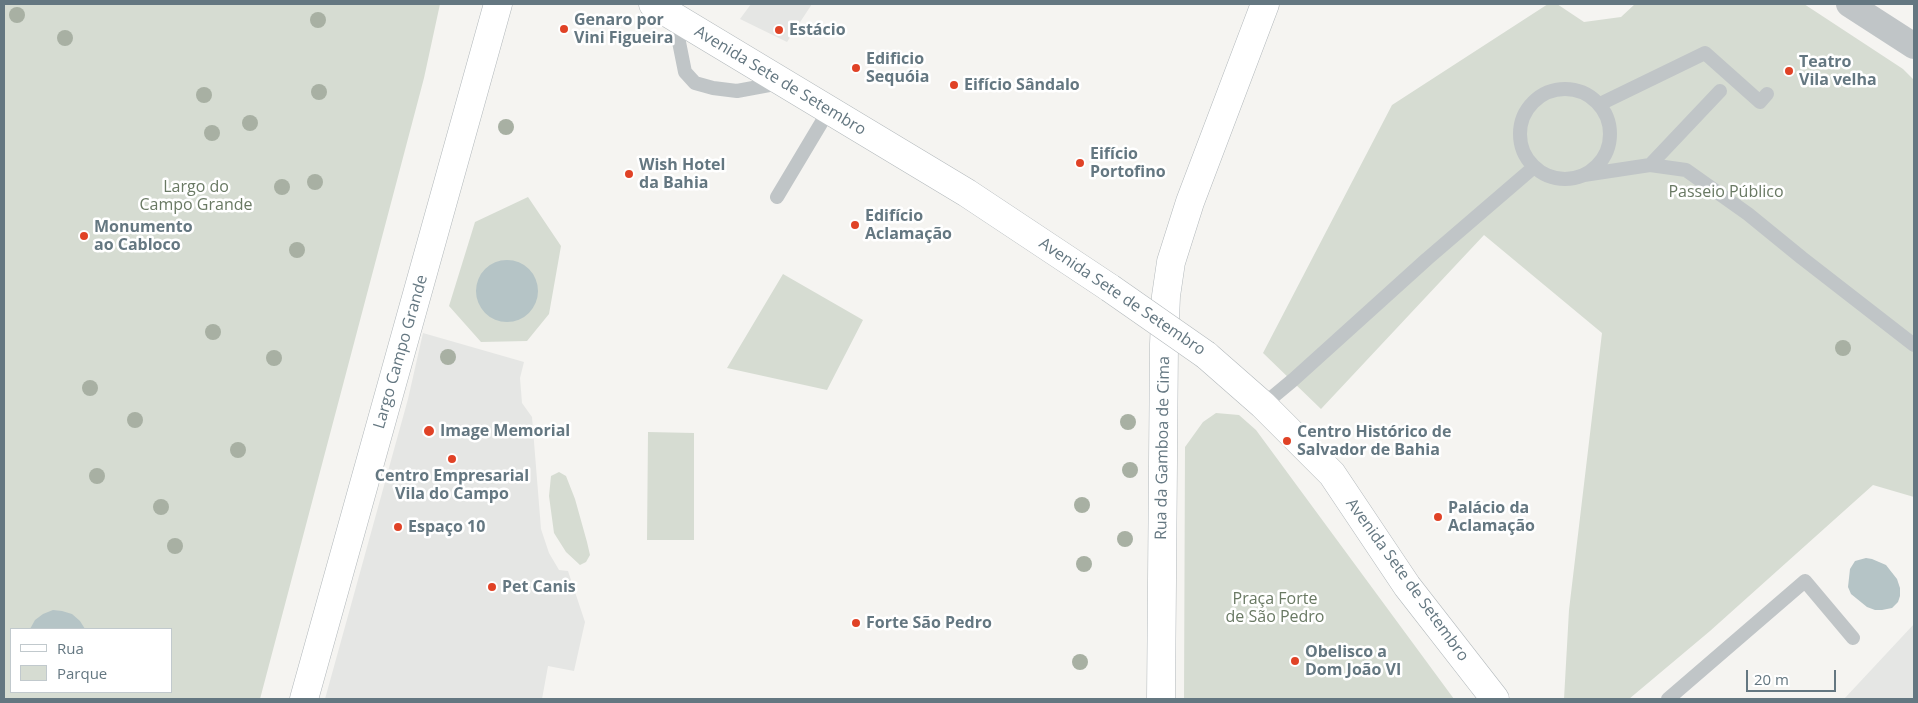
<!DOCTYPE html>
<meta charset="utf-8">
<style>
body{margin:0}
#map{position:relative;width:1918px;height:703px;overflow:hidden;background:#f5f4f1;font-family:"Open Sans",sans-serif}
canvas{display:block}
.frame{position:absolute;inset:0;border:5px solid #647781;pointer-events:none}
.legend{position:absolute;left:10px;top:628px;width:162px;height:65px;box-sizing:border-box;background:#fff;border:1px solid #c1c9cd;margin:0;padding:6px 9px;list-style:none;font-size:15px;color:#647781}
.legend li{display:flex;align-items:center;gap:10px;height:25px}
.legend b{width:25px;border:1px solid #c1c9cd}
.scale{position:absolute;left:1746px;top:670px;width:90px;height:22px;box-sizing:border-box;border:2px solid #647781;border-top:0;padding-left:6px;font-size:15px;line-height:18px;white-space:nowrap;color:#647781;-webkit-text-stroke:4px #fff;paint-order:stroke}
</style>
<div id="map">
<canvas width="1918" height="703"></canvas>
<div class="frame"></div>
<ul class="legend">
<li><b style="height:6px;background:#fff"></b>Rua</li>
<li><b style="height:14px;background:#d6dcd2"></b>Parque</li>
</ul>
<div class="scale">20 m</div>
</div>
<script>
const context = document.querySelector('canvas').getContext('2d');
context.lineJoin = 'round';
function fillPath(path, color) { context.fillStyle = color; context.fill(path, 'evenodd'); }
const shape = rows => new Path2D(rows.map(r => 'M' + r).join(''));
function stroke(path, color, width, dash) { context.strokeStyle = color; context.lineWidth = width; context.lineCap = dash ? 'butt' : 'round'; context.setLineDash(dash || []); context.stroke(path); }
function write(font, color, halo, rows, align = 'center') {
  context.font = font + ' "Open Sans",sans-serif'; context.lineWidth = 5; context.setLineDash([]); context.textBaseline = 'middle'; context.strokeStyle = halo; context.fillStyle = color; for (const [text, x, y, turn = 0] of rows) {
    context.save(); context.translate(x, y); context.rotate((+turn || 0) * Math.PI / 180); context.textAlign = isNaN(turn) ? turn : align; if (halo) context.strokeText(text, 0, 0); context.fillText(text, 0, 0); context.restore();
  }
}
fillPath(shape([
 [751,4,812,4,787,42,740,19],
 [423,333,524,362,520,378,522,403,532,417,541,529,549,553,559,570,568,571,585,622,574,671,548,666,542,699,325,699,408,399],
 [1914,624,1914,699,1844,699]
]), '#e5e6e4');
fillPath(shape([
 [4,4,440,4,424,78,260,699,4,699],
 [11,629,171,629,171,692,11,692],
 [1548,4,1557,4,1584,22,1621,17,1635,4,1804,4,1903,69,1914,80,1914,497,1873,485,1710,631,1629,699,1564,699,1569,610,1602,333,1484,235,1321,409,1263,353,1392,105],
 [528,197,561,246,549,314,527,341,481,342,449,306,475,222],
 [783,274,863,320,827,390,727,368],
 [1216,413,1239,415,1256,430,1454,699,1184,699,1185,447,1203,422],
 [648,432,694,433,694,540,647,540],
 [559,472,566,476,575,499,587,542,590,555,586,562,580,565,566,552,554,533,549,496,551,476]
]), '#d6dcd2');
fillPath(shape([
 '476 291a31 31 0 1 1 62 0a31 31 0 1 1-62 0Z',
 [1866,558,1872,559,1886,565,1897,579,1900,588,1900,596,1898,602,1892,608,1882,610,1875,610,1867,607,1851,594,1848,587,1850,569,1855,561],
 [53,610,62,611,72,614,80,621,85,629,30,629,35,620,43,614]
]), '#b5c4c6');
const secondary = shape([
 [653,4,967,193,1110,288],
 [1206,355,1263,405,1332,474,1407,586,1495,699],
 [304,699,498,4],
 [1161,699,1164,344,1166,296,1171,262,1190,202,1265,4]
]);
stroke(secondary, '#b2b8bb', 29);
stroke(shape([
 [674,17,685,72,695,83,713,88,737,91,780,83],
 '1520 134a45 45 0 1 1 90 0a45 45 0 1 1-90 0Z',
 [1600,104,1705,53,1760,102,1767,94],
 [1650,165,1720,91],
 [1584,175,1650,165,1686,170,1748,214,1802,258,1914,345],
 [777,197,829,110],
 [1263,405,1293,380,1427,259,1534,167],
 [1668,699,1805,581,1853,638]
]), '#c0c5c7', 14);
stroke(shape([
 [1849,4,1914,46]
]), '#c0c5c7', 26);
stroke(secondary, '#fff', 28);
const secondaryBridge = shape([
 [1110,288,1206,355]
]);
stroke(secondaryBridge, '#b2b8bb', 29, []);
stroke(secondaryBridge, '#fff', 28);
context.fillStyle = '#a8b0a3';
for (const [x, y] of [
 [17,15],
 [318,20],
 [65,38],
 [319,92],
 [204,95],
 [250,123],
 [506,127],
 [212,133],
 [315,182],
 [282,187],
 [297,250],
 [213,332],
 [1843,348],
 [448,357],
 [274,358],
 [90,388],
 [135,420],
 [1128,422],
 [238,450],
 [1130,470],
 [97,476],
 [1082,505],
 [161,507],
 [1125,539],
 [175,546],
 [1084,564],
 [1080,662]
]) { context.beginPath(); context.arc(x, y, 8, 0, 2 * Math.PI); context.fill(); }
for (const [x, y, r, color] of [
 [564,29,5,"#e04226"],
 [779,30,5,"#e04226"],
 [856,68,5,"#e04226"],
 [1789,71,5,"#e04226"],
 [954,85,5,"#e04226"],
 [1080,163,5,"#e04226"],
 [629,174,5,"#e04226"],
 [855,225,5,"#e04226"],
 [84,236,5,"#e04226"],
 [429,431,6,"#e04226"],
 [1287,441,5,"#e04226"],
 [452,459,5,"#e04226"],
 [1438,517,5,"#e04226"],
 [398,527,5,"#e04226"],
 [492,587,5,"#e04226"],
 [856,623,5,"#e04226"],
 [1295,661,5,"#e04226"]
]) { const dot = new Path2D(); dot.arc(x, y, r, 0, 2 * Math.PI); context.fillStyle = color; context.fill(dot); stroke(dot, '#fff', 2); }
write('bold 16px', '#647781', '#fff', [
 ["Genaro por",574,20],
 ["Vini Figueira",574,38],
 ["Estácio",789,30],
 ["Edificio",866,59],
 ["Sequóia",866,77],
 ["Teatro",1799,62],
 ["Vila velha",1799,80],
 ["Eifício Sândalo",964,85],
 ["Eifício",1090,154],
 ["Portofino",1090,172],
 ["Wish Hotel",639,165],
 ["da Bahia",639,183],
 ["Edifício",865,216],
 ["Aclamação",865,234],
 ["Monumento",94,227],
 ["ao Cabloco",94,245],
 ["Image Memorial",440,431],
 ["Centro Histórico de",1297,432],
 ["Salvador de Bahia",1297,450],
 ["Centro Empresarial",452,476,"center"],
 ["Vila do Campo",452,494,"center"],
 ["Palácio da",1448,508],
 ["Aclamação",1448,526],
 ["Espaço 10",408,527],
 ["Pet Canis",502,587],
 ["Forte São Pedro",866,623],
 ["Obelisco a",1305,652],
 ["Dom João VI",1305,670]
], 'left');
write('16px', '#647781', '#fff', [
 ["Avenida Sete de Setembro",780,81,31],
 ["Avenida Sete de Setembro",1122,297,34],
 ["Largo Campo Grande",401,352,-74],
 ["Rua da Gamboa de Cima",1163,448,-89],
 ["Avenida Sete de Setembro",1407,580,54]
]);
write('16px', '#697963', '#fff', [
 ["Largo do",196,187],
 ["Campo Grande",196,205],
 ["Passeio Público",1726,192],
 ["Praça Forte",1275,599],
 ["de São Pedro",1275,617]
]);
</script>
